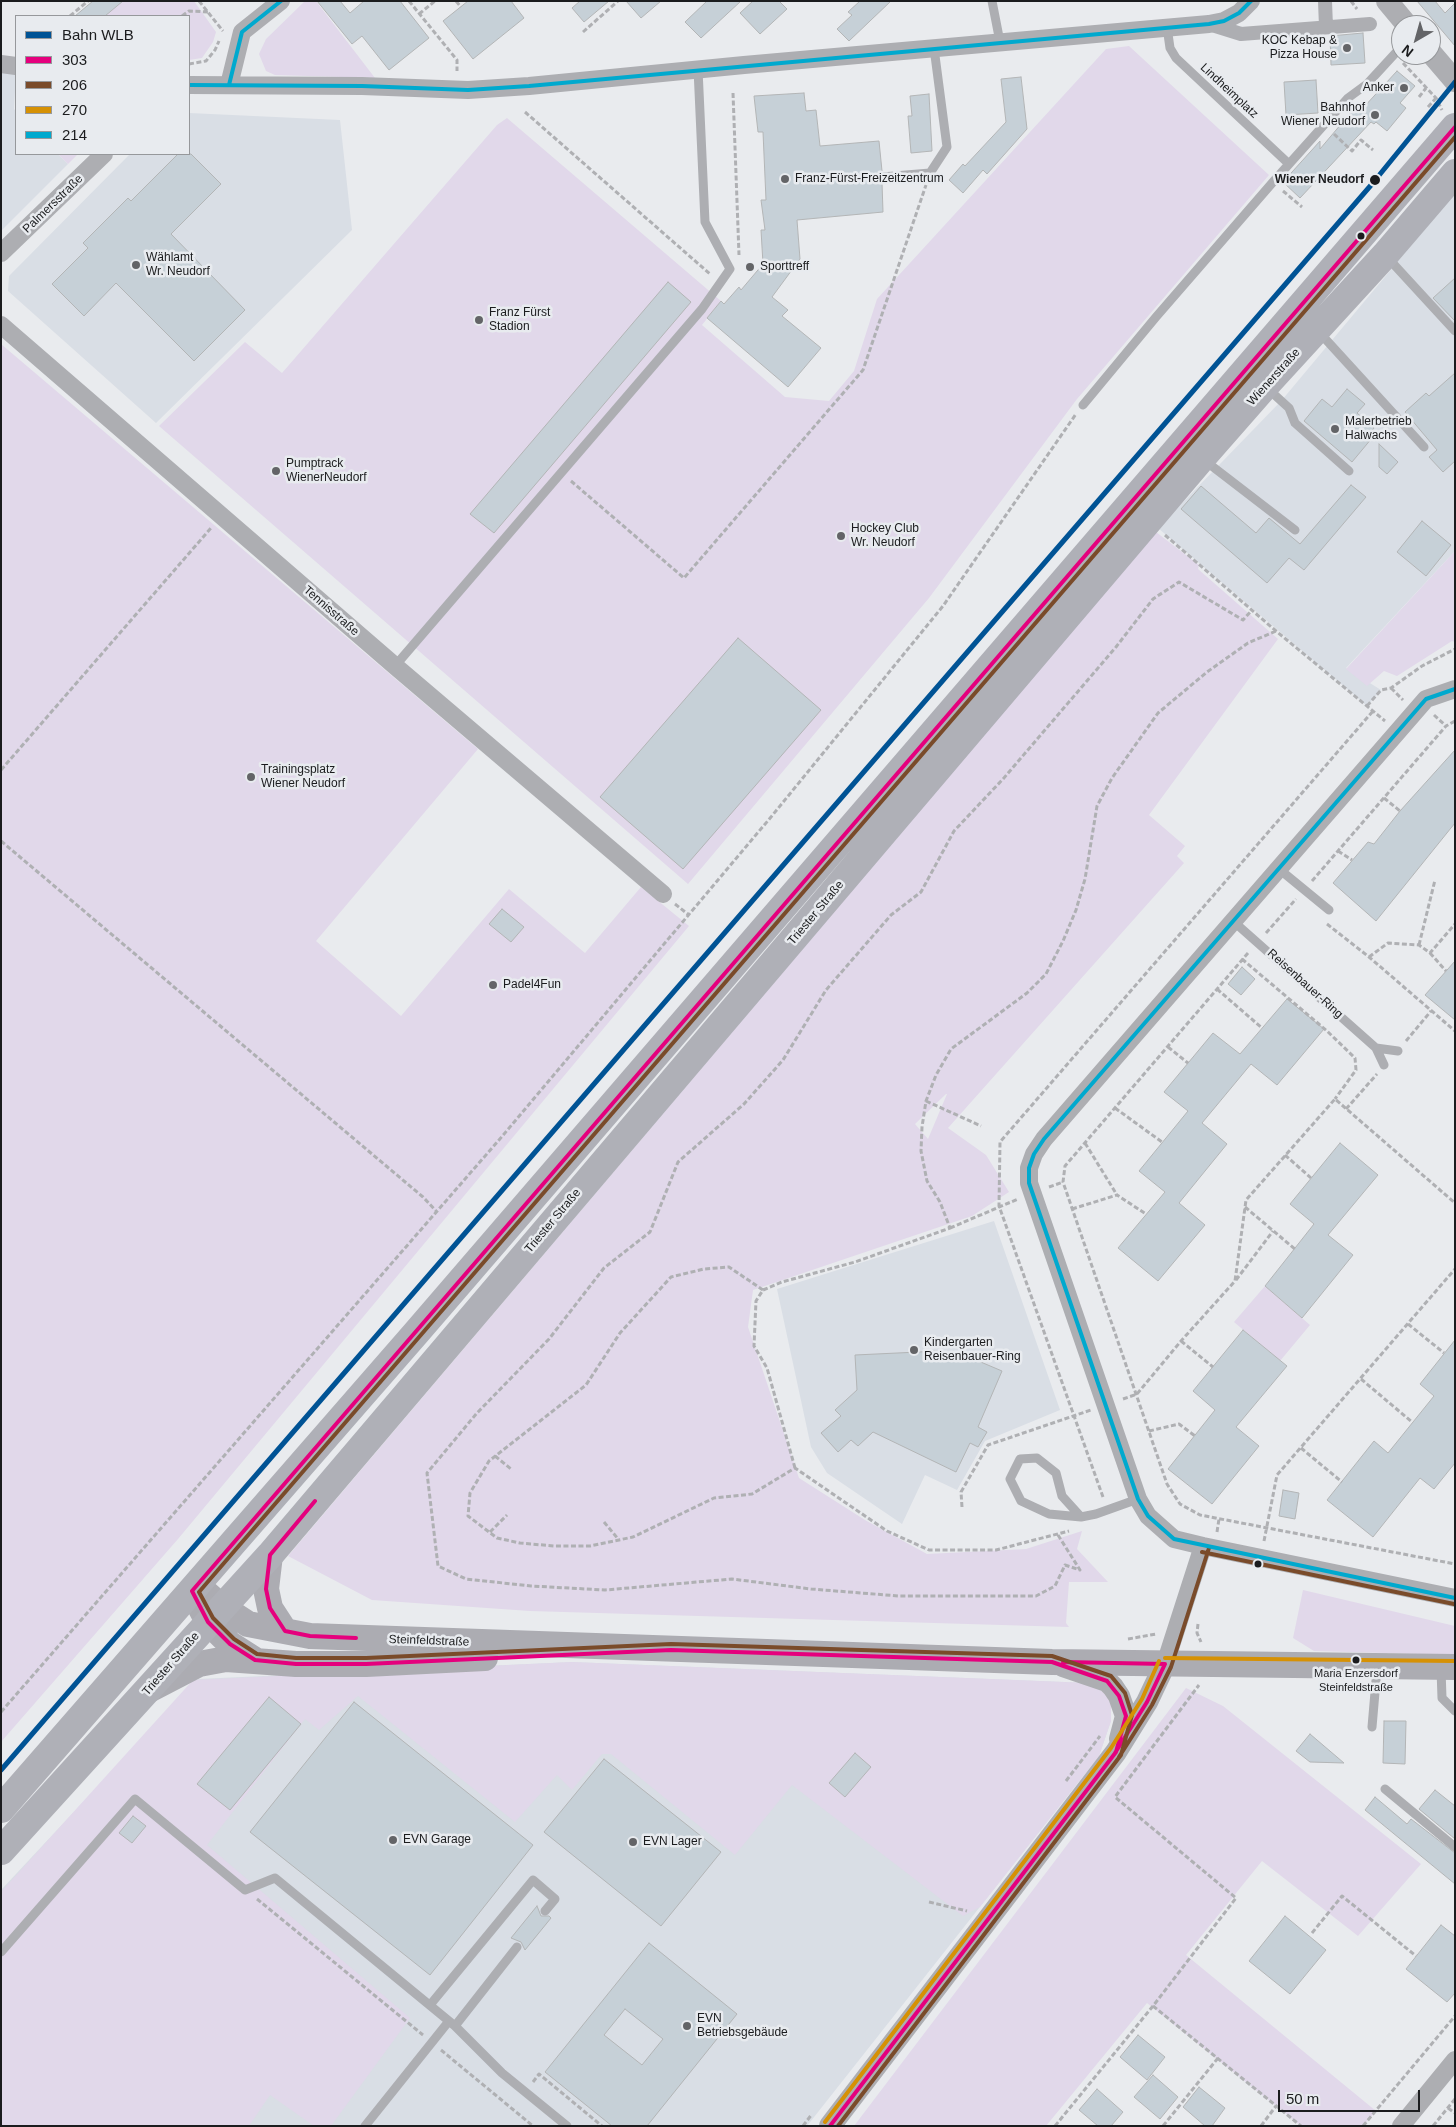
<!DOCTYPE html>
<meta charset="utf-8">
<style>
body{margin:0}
#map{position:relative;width:1456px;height:2127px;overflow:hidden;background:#e9ebee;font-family:Helvetica,sans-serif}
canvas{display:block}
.frame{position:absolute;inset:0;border:2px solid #1b1c1e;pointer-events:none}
.legend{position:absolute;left:15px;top:15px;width:175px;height:140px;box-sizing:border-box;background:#e8ebef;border:1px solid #96989b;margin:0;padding:6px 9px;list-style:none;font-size:15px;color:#1b1c1e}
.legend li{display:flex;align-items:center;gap:10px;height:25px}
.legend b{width:25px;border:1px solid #96989b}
.north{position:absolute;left:1391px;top:15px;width:50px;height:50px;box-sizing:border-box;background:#e8ebef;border:1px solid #96989b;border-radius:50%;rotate:218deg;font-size:14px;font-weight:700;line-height:20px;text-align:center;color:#1b1c1e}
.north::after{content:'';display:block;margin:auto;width:18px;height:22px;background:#636467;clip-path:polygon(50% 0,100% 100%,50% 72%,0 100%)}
.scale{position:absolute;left:1278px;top:2090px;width:142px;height:22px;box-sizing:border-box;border:2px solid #1b1c1e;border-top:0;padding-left:6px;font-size:15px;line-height:18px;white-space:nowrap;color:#1b1c1e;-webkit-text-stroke:4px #e8ebef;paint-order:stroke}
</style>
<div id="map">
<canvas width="1456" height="2127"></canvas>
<div class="frame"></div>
<ul class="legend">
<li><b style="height:6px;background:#005395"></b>Bahn WLB</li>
<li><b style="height:6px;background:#e5007d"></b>303</li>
<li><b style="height:6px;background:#7a4b2a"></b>206</li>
<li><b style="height:6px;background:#d69104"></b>270</li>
<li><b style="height:6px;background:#00a9ce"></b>214</li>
</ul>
<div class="north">N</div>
<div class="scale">50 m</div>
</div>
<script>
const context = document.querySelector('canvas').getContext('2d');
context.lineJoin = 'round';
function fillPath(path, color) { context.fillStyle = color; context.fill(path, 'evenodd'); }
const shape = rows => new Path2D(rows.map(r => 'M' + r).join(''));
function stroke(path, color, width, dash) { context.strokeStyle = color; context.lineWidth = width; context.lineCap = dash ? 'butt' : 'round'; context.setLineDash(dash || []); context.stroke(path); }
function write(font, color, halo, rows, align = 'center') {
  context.font = font + ' Helvetica,sans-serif'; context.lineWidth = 5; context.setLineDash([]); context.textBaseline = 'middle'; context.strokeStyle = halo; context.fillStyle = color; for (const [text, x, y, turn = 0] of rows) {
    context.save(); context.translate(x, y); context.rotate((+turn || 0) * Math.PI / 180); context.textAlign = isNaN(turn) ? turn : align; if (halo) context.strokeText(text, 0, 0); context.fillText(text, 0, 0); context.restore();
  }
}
fillPath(shape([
 [1,72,16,74,14,109,16,111,16,154,58,154,68,164,1,231],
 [189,113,340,120,352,230,156,423,8,291,9,276,130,154,189,154],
 [1455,193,1455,551,1346,668,1381,690,1367,706,1158,528,1282,400],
 [994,1221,1060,1410,985,1441,957,1490,925,1475,902,1524,827,1473,811,1447,777,1289],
 [572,1662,1089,1683,1111,1721,1099,1756,807,2126,1,2126,1,1890,198,1679]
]), '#d9dee5');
fillPath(shape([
 [123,1,194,1,216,32,213,42,202,58,189,60,189,16,105,16],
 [305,1,316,1,375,78,275,75,266,71,259,54,266,39],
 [1129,46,1269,175,1077,399,929,598,688,884,159,426,245,342,282,373,497,125,507,118,721,301,702,325,785,397,829,401,854,371,877,299,1106,49],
 [58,154,78,154,68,164],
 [1,344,478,749,316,941,401,1016,509,889,585,953,641,887,689,926,178,1539,1,1742],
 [1156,532,1199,565,1198,569,1278,639,1149,815,1185,846,1177,856,1184,863,948,1128,986,1155,1009,1192,972,1216,753,1290,748,1327,799,1478,865,1520,927,1554,1026,1549,1082,1531,1077,1549,1108,1582,1069,1582,1066,1623,1069,1627,530,1611,372,1600,288,1556],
 [946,1094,947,1094,928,1139,915,1124],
 [1455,551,1455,642,1452,641,1397,676,1384,671,1367,686,1346,669],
 [1265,1286,1310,1325,1280,1361,1234,1322],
 [1303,1590,1455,1626,1455,1655,1314,1651,1293,1638],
 [572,1662,1089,1683,1106,1694,1111,1705,1111,1721,1099,1756,980,1907,963,1916,792,1785,735,1855,611,1754,602,1754,572,1790,557,1775,515,1822,358,1696,319,1730,305,1719,207,1845,410,2018,331,2126,314,2126,270,2095,249,2126,1,2126,1,1892,193,1680],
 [1186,1688,1223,1706,1421,1864,1358,1936,1262,1861,1186,1955,1376,2111,1363,2126,1301,2126,1147,2003,1046,2126,854,2126]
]), '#e1d8ea');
const building = shape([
 [93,1,123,1,105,16,75,16,93,1],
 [317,1,340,1,350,13,364,1,400,1,429,38,389,70,362,36,352,44,317,1],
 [468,1,511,1,524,18,473,59,443,21,468,1],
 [580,1,609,1,584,22,572,8,580,1],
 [626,1,661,1,641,18,626,1],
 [707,1,741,1,701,38,685,22,707,1],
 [753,1,779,1,787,9,760,34,740,13,753,1],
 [860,1,891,1,849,41,837,29,852,15,848,12,860,1],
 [1417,1,1435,1,1445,13,1455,3,1455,46,1417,1],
 [1363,33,1365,63,1331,65,1330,36,1363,33],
 [1397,71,1415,86,1400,103,1406,108,1387,131,1376,122,1374,124,1371,122,1300,198,1283,182,1320,141,1320,149,1358,104,1363,108,1397,71],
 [1021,77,1027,129,987,174,983,170,963,193,949,180,963,164,965,166,1006,122,1001,79,1021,77],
 [1316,80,1318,113,1286,115,1284,82,1316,80],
 [804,93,806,111,816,110,820,146,879,141,882,171,878,172,876,177,877,181,882,183,883,212,797,220,800,259,772,297,788,310,782,316,821,348,788,387,707,318,721,301,724,304,739,287,741,290,763,264,761,230,765,230,761,200,766,200,763,132,758,132,754,96,804,93],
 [929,94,932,151,911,153,908,116,912,116,910,96,929,94],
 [178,154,191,154,221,184,171,234,245,310,194,361,116,283,84,316,52,284,88,248,83,243,128,198,131,201,178,154],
 [1455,278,1455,321,1433,298,1455,278],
 [668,282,691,302,494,533,470,514,668,282],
 [1455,373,1455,461,1443,472,1429,457,1437,450,1405,412,1426,393,1429,396,1455,373],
 [1347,389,1365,404,1357,413,1374,428,1369,434,1372,438,1352,462,1304,421,1322,399,1332,407,1347,389],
 [1379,444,1398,462,1387,474,1379,467,1379,444],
 [1351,485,1366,497,1304,570,1289,558,1267,583,1181,509,1201,486,1256,533,1269,518,1300,544,1351,485],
 [1422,521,1451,545,1426,576,1397,552,1422,521],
 [738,638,821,710,683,869,600,797,738,638],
 [1455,750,1455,823,1376,921,1333,883,1368,842,1374,844,1400,811,1455,750],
 [502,909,524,927,511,942,489,924,502,909],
 [1455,961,1455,1020,1425,995,1455,961],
 [1242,967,1255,979,1241,995,1228,984,1242,967],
 [1287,999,1324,1029,1277,1085,1251,1064,1202,1123,1227,1144,1179,1203,1205,1225,1158,1281,1118,1248,1165,1192,1139,1171,1188,1111,1164,1092,1213,1033,1240,1054,1287,999],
 [1340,1143,1378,1175,1328,1235,1353,1255,1302,1318,1265,1286,1314,1224,1290,1204,1340,1143],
 [1243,1330,1287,1366,1236,1427,1259,1446,1212,1504,1168,1469,1215,1410,1193,1391,1243,1330],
 [1455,1340,1455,1463,1434,1489,1420,1478,1373,1537,1327,1500,1374,1441,1388,1453,1434,1396,1420,1384,1455,1340],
 [940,1351,976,1360,1002,1371,978,1427,987,1432,978,1447,970,1443,956,1472,873,1432,858,1446,851,1440,838,1452,821,1433,841,1416,835,1410,857,1390,855,1355,940,1351],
 [1283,1490,1299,1493,1295,1519,1279,1516,1283,1490],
 [269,1697,301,1724,230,1810,197,1784,269,1697],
 [354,1702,533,1845,430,1975,250,1832,354,1702],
 [1384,1721,1406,1721,1405,1764,1383,1763,1384,1721],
 [1310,1734,1344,1763,1310,1762,1296,1751,1310,1734],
 [855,1753,871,1767,845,1797,829,1783,855,1753],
 [604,1759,721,1852,661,1926,544,1832,604,1759],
 [1435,1790,1455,1806,1455,1839,1419,1809,1435,1790],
 [1375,1797,1407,1824,1411,1819,1455,1853,1455,1884,1365,1810,1375,1797],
 [133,1816,146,1826,132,1843,119,1833,133,1816],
 [537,1906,541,1916,549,1916,551,1918,525,1950,521,1942,511,1938,537,1906],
 [1285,1916,1326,1950,1290,1994,1249,1961,1285,1916],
 [1441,1925,1455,1936,1455,1993,1447,2002,1406,1969,1441,1925],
 [649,1943,737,2014,647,2126,612,2126,545,2072,649,1943],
 [625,2009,663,2039,642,2065,604,2035,625,2009],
 [1138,2035,1165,2057,1147,2080,1120,2057,1138,2035],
 [1153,2075,1178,2097,1160,2119,1134,2097,1153,2075],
 [1199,2087,1225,2108,1212,2126,1205,2126,1183,2107,1199,2087],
 [1097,2089,1123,2112,1111,2126,1098,2126,1079,2110,1097,2089]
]);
fillPath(building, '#c6d0d7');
stroke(building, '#b3b5b6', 1);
stroke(shape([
 [199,1,223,31],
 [409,1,457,60,457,71],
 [456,1,461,7],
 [1351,1,1357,9],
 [419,14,435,1],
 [70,16,88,1],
 [182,16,189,11,208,12],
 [583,32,618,1],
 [1403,63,1436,98,1442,110],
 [189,64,206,61,215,50,219,41],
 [733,93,739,255],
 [1419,97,1426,88],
 [1428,107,1436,98],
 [525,112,710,274],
 [1334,134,1352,151,1361,140,1373,150],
 [1283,191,1302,207],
 [571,481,684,578,863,370,926,185],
 [1165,535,1276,631,1385,721],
 [1391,688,1403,700],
 [1367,706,1381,690,1391,688,1422,666,1455,649],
 [1434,715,1446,726],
 [1,770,211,528],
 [1384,798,1400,811],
 [1,841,423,1197,437,1212],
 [1338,851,1352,860],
 [1312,881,1446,726,1455,721],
 [675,904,689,915],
 [1327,924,1369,957,1455,1031],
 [1266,933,1296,899],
 [1419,945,1435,880],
 [1248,953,1065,1166,1063,1182,1167,1484,1180,1504,1200,1515,1455,1564],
 [1430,953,1446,971],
 [1369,957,1388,943,1419,945,1430,953,1455,924],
 [1242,959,1327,1031,1355,1058,1356,1070,1335,1099],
 [1217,989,1262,1028],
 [1406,1041,1431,1011],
 [1168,1047,1188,1063],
 [926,1101,981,1126],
 [1115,1108,1162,1142],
 [1346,1109,1377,1074],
 [1085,1143,1117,1195],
 [1285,1155,1311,1178],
 [1049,1187,1063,1182],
 [1245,1207,1296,1250],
 [1072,1209,1117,1195,1146,1214],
 [950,1228,1018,1199],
 [1236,1280,1273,1231],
 [763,1290,729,1267,704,1269,671,1277,620,1333,586,1385,489,1461,470,1493,468,1516,497,1538,520,1543,554,1546,590,1546,633,1537,714,1498,752,1494,795,1468,887,1531,929,1550,996,1550,1069,1531],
 [1408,1324,1444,1353],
 [1181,1341,1213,1367],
 [1361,1379,1412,1422],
 [1123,1399,1137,1394,1181,1341,1235,1281,1246,1200,1335,1099,1455,1203],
 [1149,1431,1179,1424,1195,1436],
 [1301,1448,1342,1482],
 [495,1456,511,1469],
 [795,1468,767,1368,754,1346,756,1301,763,1290,782,1282,855,1262,950,1228,940,1202,927,1181,921,1151,922,1127,926,1101,936,1075,951,1049,1027,993,1046,974,1063,941,1076,910,1085,879,1097,806,1112,778,1158,713,1207,672,1248,643,1276,631],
 [1103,1497,999,1206,1000,1142,1373,711],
 [962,1507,961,1492,988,1445,1091,1410],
 [604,1522,619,1540],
 [490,1532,507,1515],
 [1217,1532,1219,1519],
 [1058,1535,1080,1570,1065,1565,1055,1586,1036,1596,899,1596,811,1589,732,1579,605,1590,531,1586,466,1579,438,1566,427,1473,477,1413,549,1339,604,1268,650,1232,678,1162,744,1104,783,1060,826,990,891,915,921,892,954,831,1003,779,1116,647,1153,599,1179,582,1243,620,1252,610],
 [1264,1541,1277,1475,1455,1269],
 [1198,1624,1197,1633,1201,1642],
 [1128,1639,1156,1634],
 [1,1712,499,1140,771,817,943,606,1076,414],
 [1066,1781,1100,1736],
 [257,1899,423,2035],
 [929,1902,967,1911],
 [1312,1933,1342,1896,1416,1956],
 [1153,2006,1301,2126],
 [441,2050,533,2126],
 [533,2082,539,2074,602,2126],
 [1448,2108,1455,2113],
 [803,2126,812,2114],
 [1055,2126,1153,2006,1236,1898,1115,1797,1199,1685],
 [1163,2126,1218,2058],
 [1261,2126,1276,2106],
 [1363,2126,1455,2016],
 [1433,2126,1455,2099]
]), '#afb0b3', 3, [5, 2.5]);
stroke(shape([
 [992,1,1000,42],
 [1167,27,1170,48,1176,58,1289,164],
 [882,177,930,173,947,147,934,48],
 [1387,257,1455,331],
 [1319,332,1424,447],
 [1267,388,1289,408,1295,423,1349,471],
 [1083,405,1156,317,1273,182,1348,98,1367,84,1401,47],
 [1204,460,1295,530],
 [395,666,702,309,730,269,705,222,698,69],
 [1279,869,1329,910],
 [1233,921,1376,1048,1384,1065],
 [1376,1048,1398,1051],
 [1081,1517,1062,1496,1056,1473,1037,1458,1020,1459,1010,1479,1021,1501,1049,1514,1081,1517,1096,1514,1138,1499],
 [1441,1669,1442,1698,1455,1711],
 [1372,1727,1377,1669],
 [1385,1789,1455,1847],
 [1,1952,135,1799,245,1890,275,1878,455,2026,502,2073,567,2126],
 [430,2005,533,1880,555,1899,545,1911],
 [455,2026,517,1947],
 [365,2126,449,2021]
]), '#adaeb2', 9);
stroke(shape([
 [1325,1,1326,27],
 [1209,24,1241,34,1370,24]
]), '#adaeb2', 14);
stroke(shape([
 [1,64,16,66],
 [189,85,362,86,468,90,529,86,744,65,1209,24,1224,21,1239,13,1251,1],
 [229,85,242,32,281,1],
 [1,253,104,154],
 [1,325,395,666,663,894],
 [1455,689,1426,699,1044,1139,1034,1154,1029,1168,1029,1183,1138,1499,1148,1516,1174,1539,1203,1546,1455,1598],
 [1165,1664,1203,1546],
 [1401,2126,1455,2060]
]), '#adaeb2', 18);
stroke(shape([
 [1387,1,1407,25],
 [1431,53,1455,81],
 [1063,1666,1107,1681,1113,1687,1119,1696,1126,1716,1120,1739],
 [830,2126,1116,1752,1147,1702,1165,1664]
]), '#adaeb2', 22);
stroke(shape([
 [270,1555,266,1589,270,1608,285,1631],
 [197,1585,222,1607,248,1624,310,1636,1052,1662,1455,1667],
 [198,1603,208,1622,230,1644,255,1660],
 [149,1690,199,1664,226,1659,296,1664,366,1664,485,1658]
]), '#acacb2', 26);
stroke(shape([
 [1,1809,416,1333,1455,127],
 [1,1851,270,1555,1202,458,1265,386,1385,255,1455,173]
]), '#afb0b7', 28);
stroke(shape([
 [315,1501,270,1555,266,1589,270,1608,285,1631,310,1636,356,1638],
 [1063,1662,1165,1664,1147,1702,1115,1753],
 [830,2126,1116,1752,1126,1716,1119,1696,1107,1681,1052,1662,671,1650,366,1664,296,1664,255,1660,230,1644,208,1622,192,1591,1455,127]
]), '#e5007d', 4);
stroke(shape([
 [1202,1552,1454,1604],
 [1119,1757,1152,1705,1171,1667,1209,1548],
 [838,2126,1121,1755,1132,1715,1125,1693,1111,1676,1052,1656,671,1644,366,1658,296,1658,257,1654,234,1639,213,1618,199,1592,1455,137]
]), '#7a4b2a', 4);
stroke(shape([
 [1165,1658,1455,1661],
 [825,2122,1111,1748,1142,1699,1159,1661]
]), '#d69104', 4);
stroke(shape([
 [189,85,362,86,468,90,529,86,1209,24,1224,21,1239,13,1251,1],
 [229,85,242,32,281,1],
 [1455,689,1426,699,1044,1139,1034,1154,1029,1168,1029,1183,1138,1499,1148,1516,1174,1539,1455,1598]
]), '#00a9ce', 4);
stroke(shape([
 [1,1770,1372,184,1455,82]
]), '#005395', 5);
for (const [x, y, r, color] of [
 [1347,48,5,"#636467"],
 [1404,88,5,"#636467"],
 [1375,115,5,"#636467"],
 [785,179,5,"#636467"],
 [1375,180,6,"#1b1c1e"],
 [1361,236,4.5,"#1b1c1e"],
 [136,265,5,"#636467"],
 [750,267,5,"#636467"],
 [479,320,5,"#636467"],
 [1335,429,5,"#636467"],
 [276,471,5,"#636467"],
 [841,536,5,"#636467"],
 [251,777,5,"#636467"],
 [493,985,5,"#636467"],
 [914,1350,5,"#636467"],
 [1258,1564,4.5,"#1b1c1e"],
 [1356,1660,4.5,"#1b1c1e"],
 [393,1840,5,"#636467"],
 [633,1842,5,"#636467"],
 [687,2026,5,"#636467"]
]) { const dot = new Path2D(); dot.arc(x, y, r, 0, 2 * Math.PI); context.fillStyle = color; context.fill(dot); stroke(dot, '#e8ebef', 2); }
write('11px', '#1b1c1e', '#e8ebef', [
 ["Maria Enzersdorf",1356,1674],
 ["Steinfeldstraße",1356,1688]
]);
write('12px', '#1b1c1e', '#e8ebef', [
 ["KOC Kebap &",1337,41,"right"],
 ["Pizza House",1337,55,"right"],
 ["Anker",1394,88,"right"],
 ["Bahnhof",1365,108,"right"],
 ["Wiener Neudorf",1365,122,"right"],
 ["Franz-Fürst-Freizeitzentrum",795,179],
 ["Wählamt",146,258],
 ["Wr. Neudorf",146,272],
 ["Sporttreff",760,267],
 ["Franz Fürst",489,313],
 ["Stadion",489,327],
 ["Malerbetrieb",1345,422],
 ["Halwachs",1345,436],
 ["Pumptrack",286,464],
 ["WienerNeudorf",286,478],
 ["Hockey Club",851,529],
 ["Wr. Neudorf",851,543],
 ["Trainingsplatz",261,770],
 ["Wiener Neudorf",261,784],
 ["Padel4Fun",503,985],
 ["Kindergarten",924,1343],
 ["Reisenbauer-Ring",924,1357],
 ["EVN Garage",403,1840],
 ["EVN Lager",643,1842],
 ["EVN",697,2019],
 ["Betriebsgebäude",697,2033]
], 'left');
write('12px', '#1b1c1e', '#e8ebef', [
 ["Lindheimplatz",1229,91,43],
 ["Palmersstraße",53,204,-44],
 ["Wienerstraße",1274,377,-48],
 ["Tennisstraße",331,611,41],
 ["Triester Straße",816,913,-50],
 ["Reisenbauer-Ring",1305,984,42],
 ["Triester Straße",553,1221,-50],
 ["Steinfeldstraße",429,1641,2],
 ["Triester Straße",171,1664,-49]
]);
write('bold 12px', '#1b1c1e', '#e8ebef', [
 ["Wiener Neudorf",1364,180]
], 'right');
</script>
